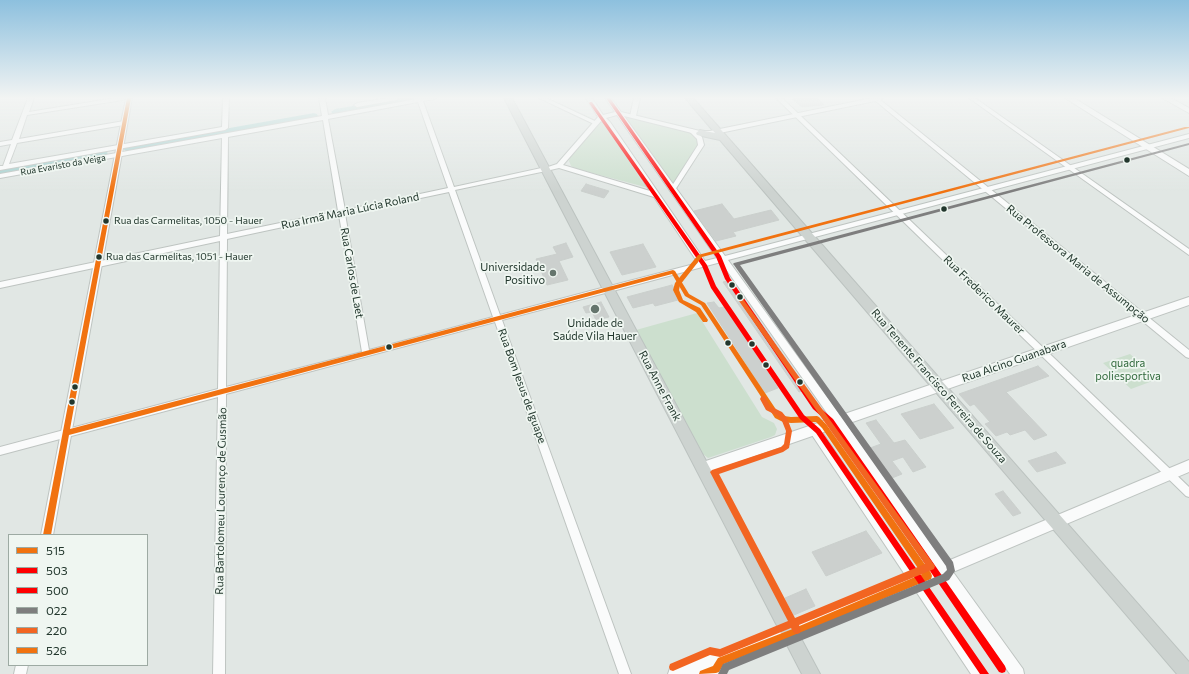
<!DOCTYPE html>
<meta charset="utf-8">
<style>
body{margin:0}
#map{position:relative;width:1189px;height:674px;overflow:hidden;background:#e1e7e4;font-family:Commissioner,sans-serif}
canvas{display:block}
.legend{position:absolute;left:8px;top:534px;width:140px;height:132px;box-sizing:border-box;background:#eff6f1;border:1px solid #9daaa3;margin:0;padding:5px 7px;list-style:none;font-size:12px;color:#22372d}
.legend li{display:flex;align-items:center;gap:8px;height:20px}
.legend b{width:20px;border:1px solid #9daaa3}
</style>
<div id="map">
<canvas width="1189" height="674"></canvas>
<ul class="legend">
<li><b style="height:5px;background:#f17210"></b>515</li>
<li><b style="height:5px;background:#f00"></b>503</li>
<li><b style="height:5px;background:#f00"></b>500</li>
<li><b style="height:5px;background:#7e7e7e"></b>022</li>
<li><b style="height:5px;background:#f26522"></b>220</li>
<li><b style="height:5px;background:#f17210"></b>526</li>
</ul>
</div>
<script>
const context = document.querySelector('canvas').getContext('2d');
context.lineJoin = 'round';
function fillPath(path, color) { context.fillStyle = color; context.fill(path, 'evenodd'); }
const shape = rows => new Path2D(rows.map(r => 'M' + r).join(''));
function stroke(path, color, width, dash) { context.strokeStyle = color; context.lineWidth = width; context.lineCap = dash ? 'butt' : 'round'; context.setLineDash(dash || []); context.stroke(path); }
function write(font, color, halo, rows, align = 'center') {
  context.font = font + ' Commissioner,sans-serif'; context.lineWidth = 3.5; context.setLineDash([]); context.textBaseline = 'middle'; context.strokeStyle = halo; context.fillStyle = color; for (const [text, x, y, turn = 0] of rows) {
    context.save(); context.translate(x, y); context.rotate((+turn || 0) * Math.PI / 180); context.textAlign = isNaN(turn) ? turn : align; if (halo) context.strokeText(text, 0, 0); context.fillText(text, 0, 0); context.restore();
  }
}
fillPath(shape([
 [625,117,635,118,695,134,699,143,675,182,671,183],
 [602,121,605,123,643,183,647,184,649,188,577,169,571,166,569,161,570,156],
 [697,313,762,417,774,423,777,429,775,435,771,437,708,458,703,454,636,330],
 [1130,354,1158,379,1131,389,1103,363]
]), '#ccdfce');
fillPath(shape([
 [399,98,415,98,411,100,335,115,331,112,335,109,399,98],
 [314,113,317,114,318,116,317,118,128,152,123,149,128,146,314,113],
 [103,150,108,153,106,155,0,175,0,169,103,150]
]), '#a6d1cf');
const building = shape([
 [800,98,817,98,824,105,802,107,792,99,800,98],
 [586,184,609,191,604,198,581,191,586,184],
 [722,204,734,219,771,210,779,220,733,232,736,236,716,241,694,211,722,204],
 [566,243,573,257,559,261,568,280,547,285,536,259,557,254,553,247,566,243],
 [643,244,656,267,622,275,610,252,643,244],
 [731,280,807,389,799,392,723,282,731,280],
 [672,285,682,299,655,306,653,303,633,308,627,297,672,285],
 [601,302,609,317,596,320,592,312,586,313,583,307,601,302],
 [714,302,719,308,724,307,778,388,765,393,707,303,714,302],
 [1038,366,1049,376,1006,392,1047,435,1034,440,1025,430,1010,435,1007,432,996,436,985,424,990,422,974,404,970,406,959,394,1038,366],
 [934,404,954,428,920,439,901,414,934,404],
 [876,420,894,443,905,440,926,467,913,472,903,457,892,461,902,474,892,478,870,448,881,444,866,423,876,420],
 [1056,452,1066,463,1037,472,1028,461,1056,452],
 [1003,491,1021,513,1013,516,995,494,1003,491],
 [866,531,882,553,826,576,812,552,866,531],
 [806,589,815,606,794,615,785,598,806,589]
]);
fillPath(building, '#ccd0ce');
stroke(building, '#cacfcc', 1);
const minor = shape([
 [28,98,34,98,29,112,115,98,126,98,123,100,27,115,19,139,124,121,127,123,124,125,17,143,9,164,222,127,223,98,229,98,228,128,225,130,0,170,0,166,3,166,11,144,0,146,0,142,12,140,28,98],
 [319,98,325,98,328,115,417,99,416,98,436,98,435,99,423,101,454,187,546,167,549,169,546,171,455,190,500,315,609,286,613,289,609,292,502,320,631,674,619,674,495,322,226,394,225,674,213,674,218,397,0,455,0,447,218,389,220,241,0,288,0,282,220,236,222,138,0,178,0,174,322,116,319,98],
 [418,102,448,188,345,210,328,119,418,102],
 [323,120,338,211,227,234,228,137,323,120],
 [449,192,493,317,369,350,345,214,449,192],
 [339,215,362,352,226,387,227,239,339,215],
 [388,98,399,98,396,100,357,107,354,105,357,103,388,98],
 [539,98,546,98,599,123,594,124,539,98],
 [634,98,640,98,636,116,633,118,630,116,634,98],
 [776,98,782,98,1189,487,1189,497,1186,496,776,98],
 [872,98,878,98,1189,350,1189,358,1186,357,872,98],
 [969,98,975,98,1189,249,1189,255,969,98],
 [692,129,702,137,704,145,675,190,671,190,670,189,698,145,697,139,689,131,692,129]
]);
const tertiary = shape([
 [126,98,132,98,53,535,41,535,126,98],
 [586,98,592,98,603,115,615,112,605,98,611,98,621,112,700,131,710,131,872,98,883,98,880,100,710,135,700,135,624,116,725,256,1189,134,1189,138,728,260,1023,669,1024,674,1010,674,721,262,609,292,606,291,605,289,606,287,698,263,654,197,559,168,546,171,542,169,557,164,598,117,586,98],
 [617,115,717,258,705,261,610,122,606,118,617,115],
 [601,121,606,124,650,191,563,165,601,121],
 [814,425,818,426,985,674,971,674,810,432,809,429,810,426,814,425],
 [16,665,28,665,26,674,14,674,16,665]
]);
const secondary = shape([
 [1065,98,1074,98,1189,169,1189,176,1065,98],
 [1162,98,1171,98,1189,108,1189,113,1162,98],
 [1189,297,1189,305,703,474,698,472,697,468,698,464,703,462,1189,297],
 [1189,460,1189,472,795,639,726,667,722,674,668,674,670,668,712,651,721,653,790,627,1189,460]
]);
const primary = shape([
 [504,98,512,98,820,674,802,674,504,98],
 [685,98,693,98,1189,662,1189,674,1177,674,720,140,697,135,696,133,700,130,715,133,685,98]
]);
stroke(minor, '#bec4c1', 2);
stroke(tertiary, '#bec4c1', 2);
stroke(secondary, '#bec4c1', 2);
stroke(primary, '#bcc3c0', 2);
fillPath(minor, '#fafbfb');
fillPath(tertiary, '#fafbfb');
fillPath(secondary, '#fafbfb');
fillPath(primary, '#cdd3d0');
fillPath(shape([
 [127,98,131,98,70,429,673,270,675,271,689,294,705,303,779,414,784,416,791,417,817,416,819,417,826,424,931,573,932,576,931,579,790,638,724,664,719,672,716,673,699,674,700,671,713,666,718,658,790,630,922,574,822,428,816,422,791,423,783,422,775,418,701,305,685,296,672,274,69,435,51,535,43,535,127,98]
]), '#f17210');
fillPath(shape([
 [590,102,592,102,707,265,716,286,804,415,820,429,989,674,980,674,816,433,800,419,711,288,702,266,589,103,590,102]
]), '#f00');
fillPath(shape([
 [606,98,610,98,721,256,730,278,817,405,833,419,1005,666,1006,669,1005,672,1002,673,999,672,829,423,813,409,725,279,716,257,606,98]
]), '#f00');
fillPath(shape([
 [1189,143,1189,145,740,265,953,562,955,571,949,580,729,670,727,674,718,674,723,664,943,574,947,570,946,566,734,265,733,264,734,263,1189,143]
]), '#7e7e7e');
fillPath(shape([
 [741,298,743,299,935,566,934,569,799,625,801,630,800,633,797,634,794,633,791,628,720,657,710,655,673,671,670,670,669,667,670,664,710,647,720,649,788,621,710,472,712,470,781,447,784,444,786,431,782,421,778,416,766,410,760,399,761,397,763,396,765,397,770,406,782,412,787,418,792,431,789,448,783,452,719,474,795,618,925,564,739,301,738,300,741,298]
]), '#f26522');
fillPath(shape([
 [1185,127,1189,127,1189,128,702,257,680,285,679,290,683,300,700,308,708,320,707,322,703,322,696,312,679,302,673,290,675,283,698,255,1185,127]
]), '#f17210');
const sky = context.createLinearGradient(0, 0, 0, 192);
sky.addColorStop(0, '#8dc0de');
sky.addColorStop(0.51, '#f2f4f3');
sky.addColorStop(1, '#f2f4f300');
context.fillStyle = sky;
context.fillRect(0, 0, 1189, 192);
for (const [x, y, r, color] of [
 [1127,160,3.5,"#22372d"],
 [944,209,3.5,"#22372d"],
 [106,221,3.5,"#22372d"],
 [99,257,3.5,"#22372d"],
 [553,273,4,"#65756d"],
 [732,285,3.5,"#22372d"],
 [740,297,3.5,"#22372d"],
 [595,309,5,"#65756d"],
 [728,343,3.5,"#22372d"],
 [752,344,3.5,"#22372d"],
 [389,347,3.5,"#22372d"],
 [766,365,3.5,"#22372d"],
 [800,382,3.5,"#22372d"],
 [75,387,3.5,"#22372d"],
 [72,402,3.5,"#22372d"]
]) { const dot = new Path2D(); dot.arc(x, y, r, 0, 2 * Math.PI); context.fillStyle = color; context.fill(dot); stroke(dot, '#eff6f1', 1.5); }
write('9px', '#22372d', '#eff6f1', [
 ["Rua Evaristo da Veiga",63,165,-10]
]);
write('10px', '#22372d', '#eff6f1', [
 ["Rua das Carmelitas, 1050 - Hauer",114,221],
 ["Rua das Carmelitas, 1051 - Hauer",106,257]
], 'left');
write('11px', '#22372d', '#eff6f1', [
 ["Rua Irmã Maria Lúcia Roland",350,211,-12],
 ["Rua Professora Maria de Assumpção",1078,264,39],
 ["Rua Carlos de Laet",352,273,80],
 ["Rua Frederico Maurer",984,295,44],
 ["Rua Alcino Guanabara",1014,361,-19],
 ["Rua Bom Jesus de Iguape",522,386,70],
 ["Rua Anne Frank",660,386,62],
 ["Rua Tenente Francisco Ferreira de Souza",939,386,49],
 ["Rua Bartolomeu Lourenço de Gusmão",221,501,-89]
]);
write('11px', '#22372d', '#eff6f1', [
 ["Universidade",545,267],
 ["Positivo",545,280],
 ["Unidade de",595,323,"center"],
 ["Saúde Vila Hauer",595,336,"center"]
], 'right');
write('11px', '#31693c', '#eff6f1', [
 ["quadra",1128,363],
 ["poliesportiva",1128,376]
]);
</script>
